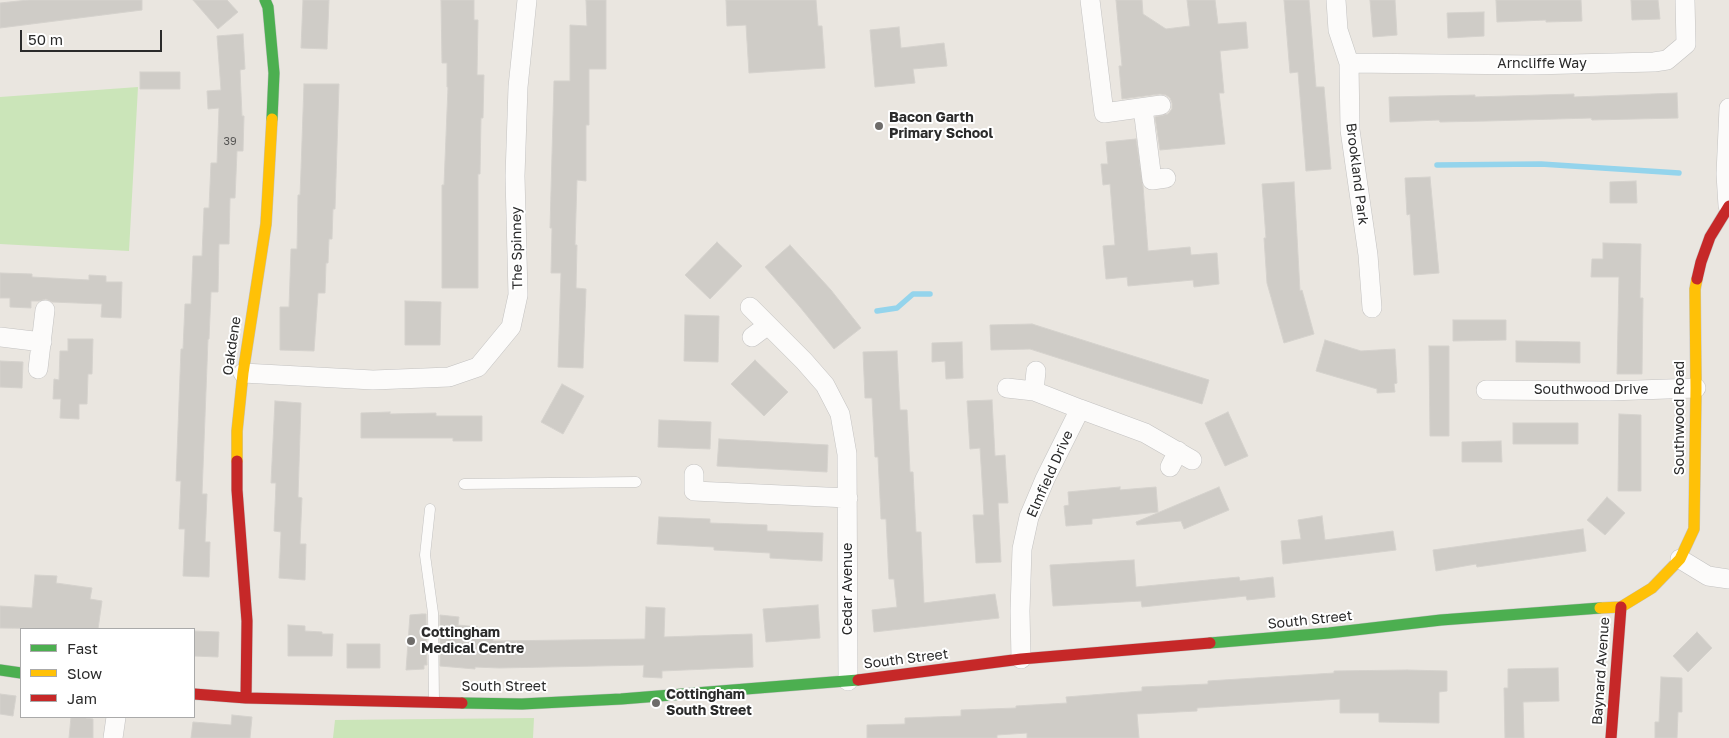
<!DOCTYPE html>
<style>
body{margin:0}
#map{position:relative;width:1729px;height:738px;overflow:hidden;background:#eae6e0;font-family:"Golos Text",sans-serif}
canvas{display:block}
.legend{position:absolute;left:20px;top:628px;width:175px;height:90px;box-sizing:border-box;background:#fff;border:1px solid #aaa;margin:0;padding:6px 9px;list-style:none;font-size:15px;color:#2b2b2b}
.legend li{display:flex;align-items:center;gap:10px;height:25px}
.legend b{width:25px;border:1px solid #aaa}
.scale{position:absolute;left:20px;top:30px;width:142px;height:22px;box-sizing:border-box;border:2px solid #2b2b2b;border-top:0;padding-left:6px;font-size:15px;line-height:18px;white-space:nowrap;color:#2b2b2b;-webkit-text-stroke:4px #fff;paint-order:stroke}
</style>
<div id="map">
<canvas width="1729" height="738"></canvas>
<ul class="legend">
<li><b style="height:6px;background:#4caf50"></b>Fast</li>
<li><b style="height:6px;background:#ffc107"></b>Slow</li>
<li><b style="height:6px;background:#c62828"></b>Jam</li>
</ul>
<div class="scale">50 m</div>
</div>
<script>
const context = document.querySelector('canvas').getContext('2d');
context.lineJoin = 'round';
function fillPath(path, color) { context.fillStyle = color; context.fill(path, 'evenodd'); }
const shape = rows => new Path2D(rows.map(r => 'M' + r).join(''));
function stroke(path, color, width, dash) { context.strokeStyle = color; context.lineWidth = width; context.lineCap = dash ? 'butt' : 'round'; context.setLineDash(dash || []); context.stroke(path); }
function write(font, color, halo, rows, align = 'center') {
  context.font = font + ' "Golos Text",sans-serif'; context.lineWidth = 4; context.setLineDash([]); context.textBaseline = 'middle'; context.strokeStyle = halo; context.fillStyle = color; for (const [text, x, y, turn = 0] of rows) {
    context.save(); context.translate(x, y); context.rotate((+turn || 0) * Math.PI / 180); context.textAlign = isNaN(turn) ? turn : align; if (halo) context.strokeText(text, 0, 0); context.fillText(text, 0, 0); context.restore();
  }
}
fillPath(shape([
 [138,87,129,251,0,244,0,97],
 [534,718,533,738,333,738,335,720]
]), '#cbe5b9');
stroke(shape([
 [1437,165,1541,164,1679,173],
 [877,311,897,308,913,294,930,294]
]), '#94d4ec', 5.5);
const building = shape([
 [28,0,142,0,142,10,0,28,0,3,28,0],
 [193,0,227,0,238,12,218,29,193,0],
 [303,0,329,0,327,49,301,48,303,0],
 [441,0,474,0,474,20,478,20,477,75,484,75,483,118,481,118,480,174,478,174,478,288,442,288,442,185,444,185,448,87,447,87,447,63,442,63,441,0],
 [586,0,606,0,606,69,589,69,589,125,586,125,586,181,577,180,575,245,577,245,576,288,586,289,583,368,558,367,561,273,551,273,552,228,550,228,554,81,570,81,570,25,587,26,586,0],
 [726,0,816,0,818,26,822,26,825,68,749,73,746,25,727,26,726,0],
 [1116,0,1142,0,1143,14,1166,29,1190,26,1187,0,1215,0,1218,24,1246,22,1248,48,1220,51,1224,93,1219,93,1225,144,1160,150,1155,117,1168,114,1172,109,1172,103,1170,98,1166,95,1160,94,1122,99,1119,66,1122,66,1116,0],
 [1284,0,1309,0,1316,87,1324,87,1331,169,1306,171,1298,72,1290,73,1284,0],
 [1370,0,1395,0,1397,35,1373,37,1370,0],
 [1496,0,1581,0,1582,21,1546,22,1546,20,1497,22,1496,0],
 [1631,0,1658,0,1660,19,1632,20,1631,0],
 [1484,12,1484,36,1448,38,1447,13,1484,12],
 [899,27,901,48,944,43,947,66,913,69,915,83,875,87,870,30,899,27],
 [243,34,245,69,240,70,242,116,244,116,243,151,237,151,235,198,230,198,229,244,219,244,218,292,211,292,209,339,208,339,202,494,207,494,205,542,210,542,209,577,183,576,185,529,179,529,181,481,176,481,181,349,183,349,185,304,191,304,193,256,202,256,204,208,209,208,211,163,217,163,219,108,208,109,207,91,221,90,217,36,243,34],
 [140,72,180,72,180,89,140,89,140,72],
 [304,84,339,84,335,209,333,209,332,239,329,239,328,263,326,263,325,293,318,293,314,351,280,350,280,307,289,307,291,249,297,249,298,195,300,195,301,170,304,84],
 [1677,93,1678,118,1592,120,1591,118,1487,121,1440,122,1439,120,1390,122,1389,97,1475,95,1475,97,1574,94,1574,97,1677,93],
 [1136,139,1143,186,1148,251,1190,247,1191,255,1217,253,1219,284,1194,287,1193,280,1128,286,1127,277,1106,279,1103,246,1115,245,1110,184,1103,185,1101,164,1108,164,1106,142,1136,139],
 [1430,177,1439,273,1414,275,1410,214,1407,215,1405,178,1430,177],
 [1636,181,1637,203,1610,203,1610,182,1636,181],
 [1294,182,1300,291,1302,290,1314,334,1284,343,1267,283,1264,238,1266,238,1262,184,1294,182],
 [717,242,742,266,710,299,685,275,717,242],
 [1603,243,1641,244,1640,298,1643,298,1642,374,1617,374,1619,277,1591,277,1592,259,1603,259,1603,243],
 [790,245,831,290,861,328,834,349,800,307,765,267,790,245],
 [0,273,32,274,32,277,89,280,89,275,106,276,106,282,122,282,121,318,101,317,102,304,52,302,46,299,39,301,31,301,31,308,10,307,10,298,0,298,0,273],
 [405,301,441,302,440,345,405,345,405,301],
 [685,315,719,316,718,362,684,361,685,315],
 [1453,320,1506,320,1506,340,1453,341,1453,320],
 [1032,324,1209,380,1202,404,1030,349,991,350,990,325,1032,324],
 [68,339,93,339,92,374,88,374,87,404,79,404,79,419,60,418,61,399,53,399,54,379,59,380,60,351,68,351,68,339],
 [1325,340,1361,351,1395,349,1397,383,1394,384,1395,392,1377,393,1377,389,1316,371,1325,340],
 [1516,341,1580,342,1580,363,1516,362,1516,341],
 [962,342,963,378,946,379,945,361,932,362,932,343,962,342],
 [1429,346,1449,346,1449,436,1430,436,1429,346],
 [897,351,900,410,907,410,910,472,913,472,916,532,921,532,924,603,995,594,999,618,874,632,872,610,897,607,894,579,889,579,886,519,881,519,878,457,875,457,872,398,865,398,863,352,897,351],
 [755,360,788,392,764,416,731,384,755,360],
 [0,361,23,362,22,388,0,387,0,361],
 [562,384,584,396,563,434,541,422,562,384],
 [992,400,995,456,1005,455,1008,503,998,503,1001,562,976,563,973,515,984,515,982,480,980,448,970,449,967,401,992,400],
 [275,401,301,403,298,497,302,498,300,544,306,544,305,580,279,578,281,532,274,531,276,483,271,483,275,401],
 [390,412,390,414,436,413,436,416,482,416,482,441,453,441,453,438,361,438,361,413,390,412],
 [1228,412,1248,456,1225,466,1205,423,1228,412],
 [1619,414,1641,415,1641,491,1618,491,1619,414],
 [659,420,711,422,710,449,658,447,659,420],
 [1513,423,1578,423,1578,444,1513,444,1513,423],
 [719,439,828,445,827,472,717,466,719,439],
 [1501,441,1502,462,1462,462,1462,442,1501,441],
 [1120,487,1120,490,1156,487,1158,512,1092,519,1092,524,1066,526,1064,506,1069,505,1068,492,1120,487],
 [1219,487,1229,510,1184,529,1181,521,1137,525,1136,522,1219,487],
 [1607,497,1625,513,1605,535,1587,520,1607,497],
 [1322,516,1325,540,1393,531,1396,550,1283,564,1281,541,1301,539,1298,520,1322,516],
 [659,517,710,519,710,523,767,525,767,531,823,533,822,561,770,558,770,553,714,550,714,547,657,544,659,517],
 [1583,529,1586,551,1477,567,1476,564,1436,571,1433,550,1583,529],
 [1134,560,1136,587,1239,577,1240,581,1273,577,1275,597,1247,600,1246,596,1142,607,1141,601,1053,606,1050,565,1134,560],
 [35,575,57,576,56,583,92,588,90,599,102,601,98,629,0,628,0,606,32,608,35,575],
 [818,605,820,638,766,642,763,609,818,605],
 [646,607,665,608,664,637,752,634,753,667,662,671,662,678,643,677,644,665,499,668,475,667,475,669,440,666,440,615,459,617,458,625,478,627,478,629,493,631,493,641,645,639,646,607],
 [422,614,426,614,427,665,424,665,424,669,406,670,410,615,422,614],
 [288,625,305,626,305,631,322,632,322,634,333,634,332,656,288,656,288,625],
 [194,631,219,632,218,657,194,656,194,631],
 [1697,632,1712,648,1688,672,1673,656,1697,632],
 [347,644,380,644,380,668,347,668,347,644],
 [1558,668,1559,701,1523,702,1524,738,1505,738,1504,688,1508,688,1508,669,1558,668],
 [1407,670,1447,671,1447,691,1439,692,1439,723,1379,722,1379,713,1340,713,1340,699,1197,708,1197,711,1137,714,1139,738,1027,738,1027,733,997,735,997,738,867,738,867,725,905,724,905,718,961,716,961,710,1016,708,1016,706,1067,703,1066,697,1142,691,1142,687,1208,684,1208,681,1334,673,1334,671,1407,670],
 [1661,677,1682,678,1682,712,1678,712,1677,738,1655,738,1655,722,1659,722,1661,677],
 [0,694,16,696,13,716,0,714,0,694],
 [232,715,252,717,250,738,191,738,193,722,231,725,232,715],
 [71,717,86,717,86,718,93,719,93,738,69,738,71,717]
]);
fillPath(building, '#cfccc7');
stroke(building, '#d5d2cd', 1);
const lane = shape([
 [464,484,636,482],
 [430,509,425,555,433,613,434,701]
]);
const street = shape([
 [1090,0,1104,113,1161,105],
 [1336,0,1338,30,1349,63,1350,130,1368,255,1372,308],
 [1349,63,1531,65,1654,62,1667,60,1686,44,1685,0],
 [1143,108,1152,180,1166,178],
 [1728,206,1726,174,1729,108],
 [750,307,804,361,825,385,840,414,847,454,848,681],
 [0,337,42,342],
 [752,337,768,325],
 [38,369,45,310],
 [243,373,373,380,449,377,478,367,511,327,518,295,515,176,518,87,527,0],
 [1007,388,1034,391,1080,409],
 [1486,390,1609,391,1696,388],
 [1034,391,1036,371],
 [1170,467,1178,451],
 [694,474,694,491,848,498],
 [1680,559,1708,576,1729,579],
 [1021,659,1020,611,1022,549,1029,517,1045,479,1080,409,1145,433,1192,460],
 [113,738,116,717]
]);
const fast = shape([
 [265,0,268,7,274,73,272,119],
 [1210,643,1329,633,1441,620,1600,608],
 [0,670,21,673],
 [462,703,522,704,621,699,858,680]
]);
const slow = shape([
 [237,461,237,431,243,373,266,224,272,119],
 [1600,608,1621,607,1652,588,1680,559,1694,529,1696,388,1695,289,1697,279]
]);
const jam = shape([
 [1697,279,1701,262,1710,237,1729,206],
 [237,461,237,490,247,621,246,698],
 [858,680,1021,659,1210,643],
 [194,694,246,698,462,703],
 [1611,738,1621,607]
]);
stroke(lane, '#c3c2c1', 11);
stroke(street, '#c3c2c1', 20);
stroke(fast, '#c3c2c1', 12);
stroke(slow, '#c3c2c1', 12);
stroke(jam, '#c3c2c1', 12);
stroke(lane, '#fcfbfa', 10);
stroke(street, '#fcfbfa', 19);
stroke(fast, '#4caf50', 11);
stroke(slow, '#ffc107', 11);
stroke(jam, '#c62828', 11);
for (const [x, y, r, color] of [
 [879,126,5,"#6e6c6a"],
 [411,641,5,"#6e6c6a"],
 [656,703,5,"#6e6c6a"]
]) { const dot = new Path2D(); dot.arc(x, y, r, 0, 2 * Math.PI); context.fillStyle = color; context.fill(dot); stroke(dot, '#fff', 2); }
write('11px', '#565554', null, [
 ["39",230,142]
]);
write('14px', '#2b2b2b', '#fff', [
 ["Arncliffe Way",1542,64],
 ["Brookland Park",1357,174,83],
 ["The Spinney",517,248,-91],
 ["Oakdene",232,346,-82],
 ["Southwood Drive",1591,390],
 ["Southwood Road",1680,418,-90],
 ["Elmfield Drive",1050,474,-66],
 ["Cedar Avenue",848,589,-90],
 ["South Street",1310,620,-6],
 ["South Street",906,659,-7],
 ["Baynard Avenue",1601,671,-86],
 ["South Street",504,687]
]);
write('bold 14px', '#2b2b2b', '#fff', [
 ["Bacon Garth",889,118],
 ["Primary School",889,134],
 ["Cottingham",421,633],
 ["Medical Centre",421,649],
 ["Cottingham",666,695],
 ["South Street",666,711]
], 'left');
</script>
